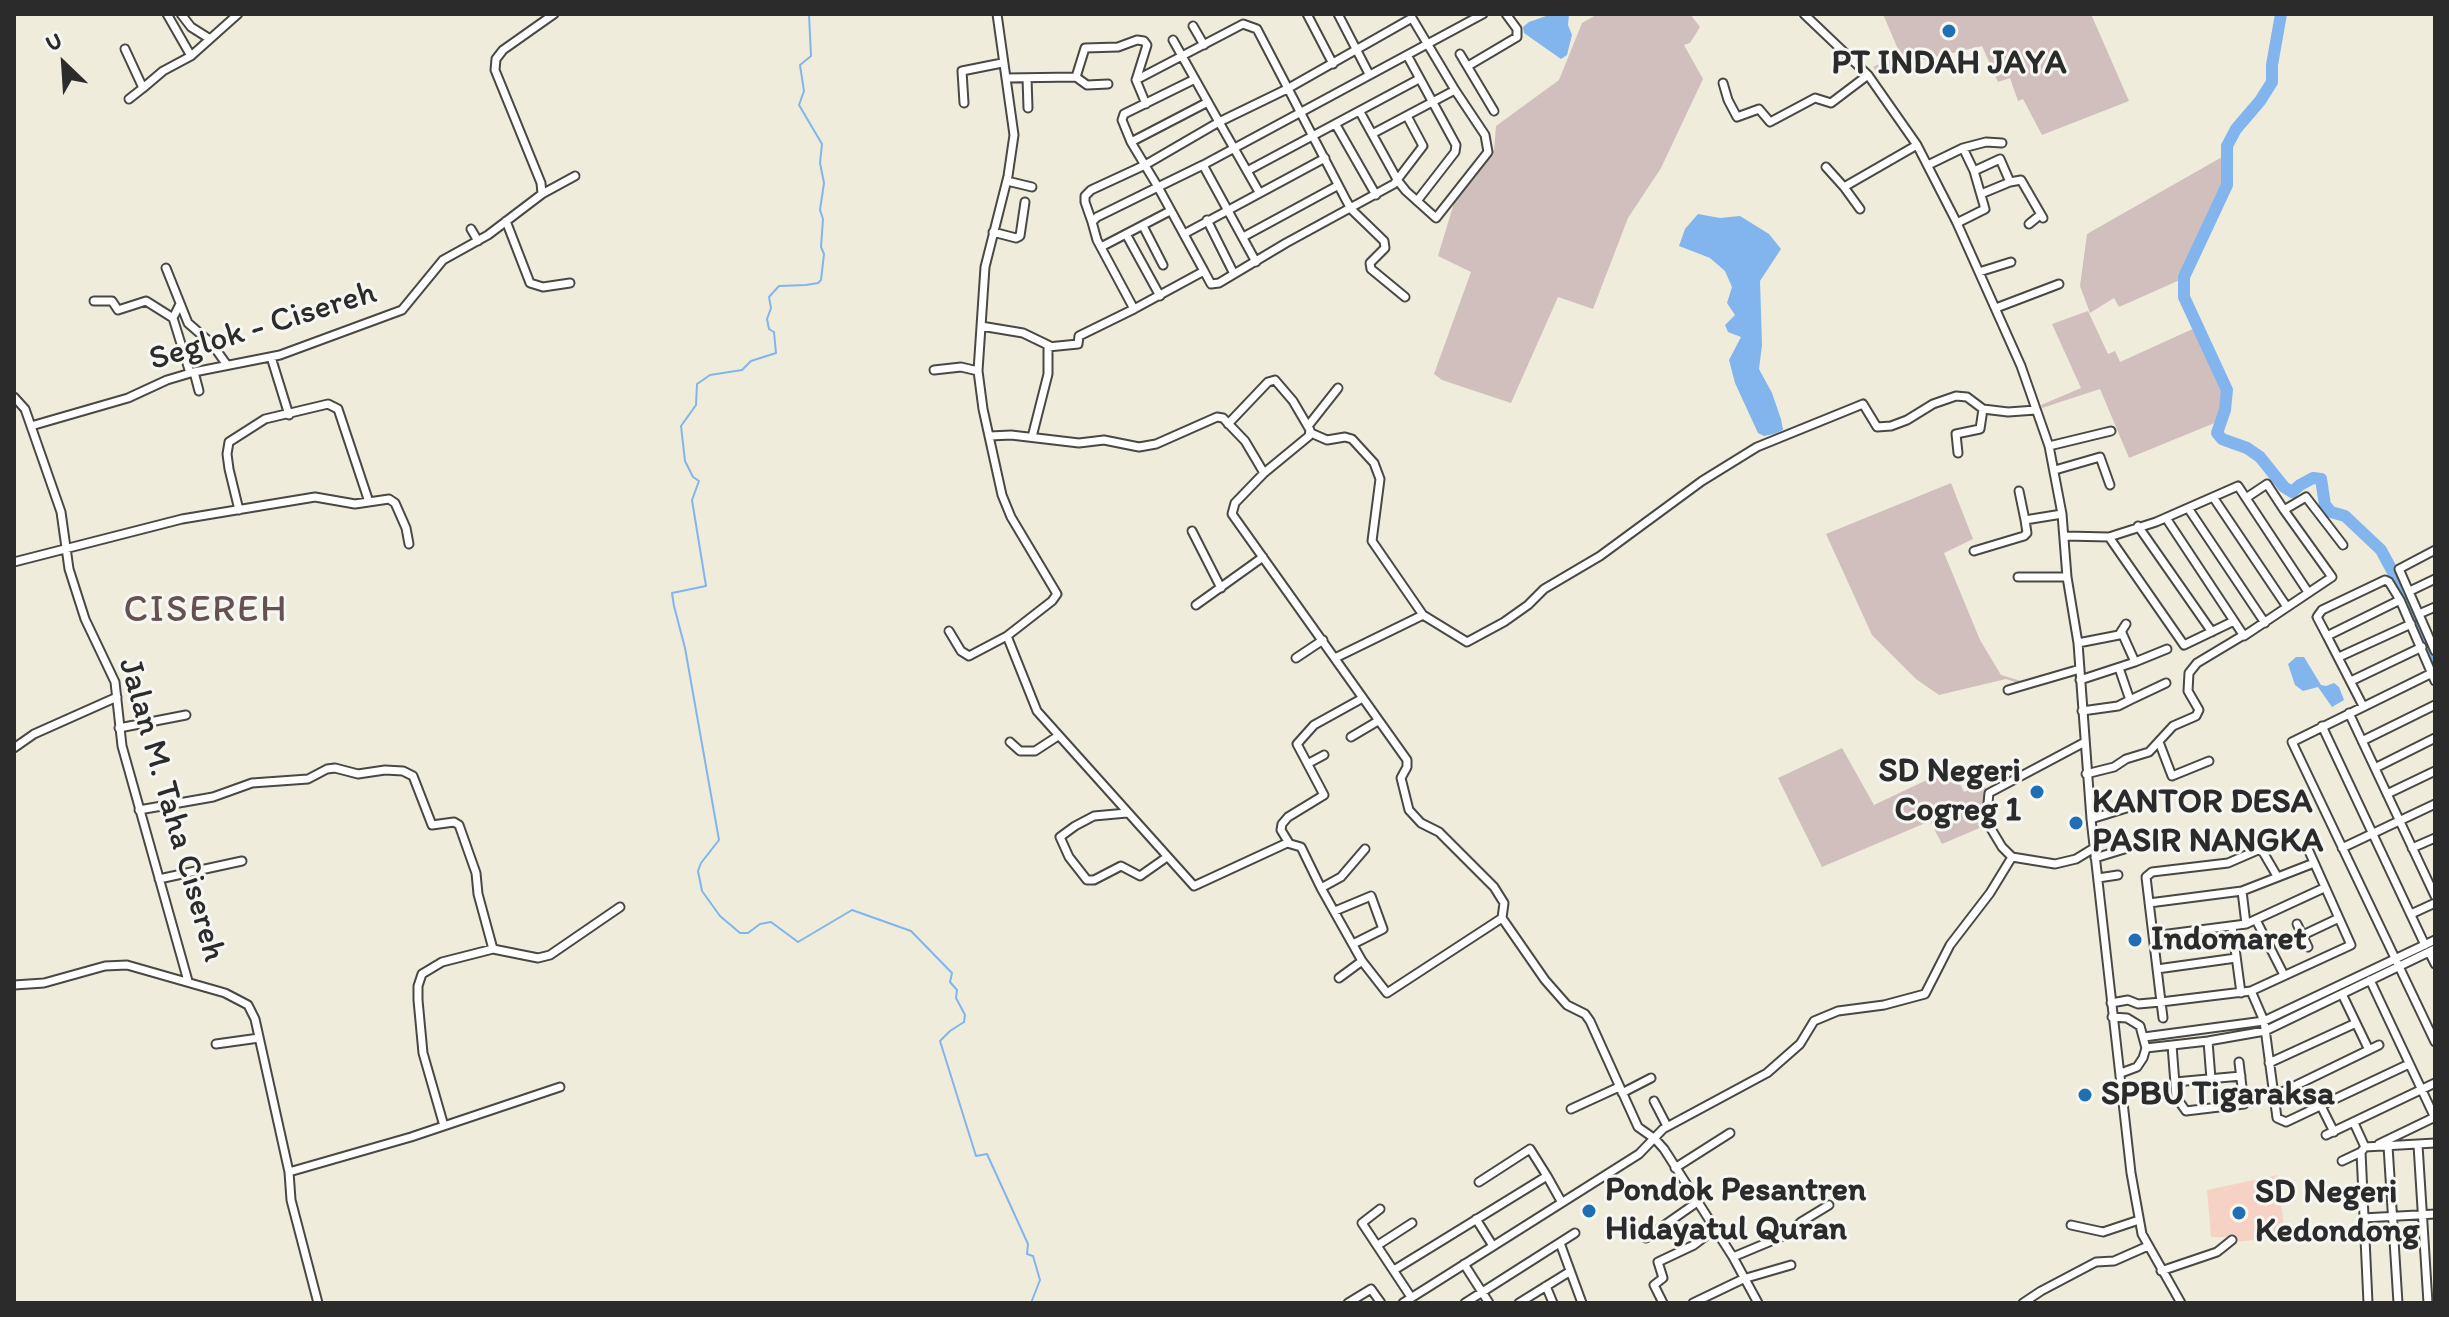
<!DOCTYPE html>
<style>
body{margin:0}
#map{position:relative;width:2449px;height:1317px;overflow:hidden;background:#efecdb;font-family:Itim,sans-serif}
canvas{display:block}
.frame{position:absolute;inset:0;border:16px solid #2b2b2b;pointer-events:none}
.north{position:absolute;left:24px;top:24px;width:80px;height:80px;-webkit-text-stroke:6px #f6f6f2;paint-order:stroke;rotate:335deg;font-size:22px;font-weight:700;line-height:32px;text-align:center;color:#2b2b2b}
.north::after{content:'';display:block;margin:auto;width:28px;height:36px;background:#2b2b2b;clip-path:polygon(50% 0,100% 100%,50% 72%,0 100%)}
</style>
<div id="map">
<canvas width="2449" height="1317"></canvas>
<div class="frame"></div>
<div class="north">U</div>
</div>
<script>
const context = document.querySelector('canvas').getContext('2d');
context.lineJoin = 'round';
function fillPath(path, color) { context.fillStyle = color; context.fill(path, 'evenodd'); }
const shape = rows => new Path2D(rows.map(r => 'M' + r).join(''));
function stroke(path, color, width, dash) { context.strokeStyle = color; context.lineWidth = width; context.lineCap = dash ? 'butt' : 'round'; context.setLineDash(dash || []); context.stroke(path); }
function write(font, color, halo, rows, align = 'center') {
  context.font = font + ' Itim,sans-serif'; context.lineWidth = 6; context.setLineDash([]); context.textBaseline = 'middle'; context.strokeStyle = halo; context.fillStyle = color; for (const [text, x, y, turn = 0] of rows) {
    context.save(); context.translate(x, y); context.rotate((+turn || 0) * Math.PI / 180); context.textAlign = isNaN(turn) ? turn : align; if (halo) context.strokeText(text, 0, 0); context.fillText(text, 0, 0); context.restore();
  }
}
fillPath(shape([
 [2278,1175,2285,1237,2234,1242,2230,1237,2211,1237,2207,1190]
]), '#f6d2c4');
fillPath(shape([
 [1598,14,1690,14,1700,27,1690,43,1684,45,1703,79,1661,168,1628,218,1593,309,1558,297,1511,403,1442,380,1434,374,1471,272,1438,256,1454,203,1494,150,1496,126,1559,80,1582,23],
 [1883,14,2091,14,2129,101,2042,135,2023,99,2018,101,2010,78,1998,82,1982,46,1914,62,1880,75,1873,67,1900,54],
 [2222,157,2225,167,2223,184,2182,279,2119,307,2114,298,2090,313,2080,286,2087,234],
 [2088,311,2108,354,2115,351,2120,362,2197,327,2227,390,2223,415,2217,422,2129,458,2100,389,2042,408,2041,405,2081,388,2052,324],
 [1951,483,1973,539,1944,553,1980,640,2001,675,2031,684,2084,666,2084,669,2033,688,2006,679,1939,695,1916,679,1872,635,1826,534],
 [1842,748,1874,805,1952,768,1964,792,1983,784,1989,793,1989,824,1942,844,1930,821,1822,867,1778,778]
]), '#d1bfbe');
fillPath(shape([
 [1552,14,1569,14,1568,25,1572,35,1567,55,1561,59,1524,33,1523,27,1529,22],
 [1698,214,1720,218,1740,216,1769,234,1781,249,1760,281,1762,345,1759,369,1772,393,1781,419,1783,430,1774,434,1764,436,1758,433,1735,383,1729,360,1741,337,1728,332,1725,325,1735,315,1727,303,1732,287,1725,271,1710,258,1679,246,1685,229],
 [2296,657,2304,657,2321,685,2326,686,2334,683,2339,687,2344,700,2332,707,2318,687,2303,691,2295,685,2288,664]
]), '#82b4ee');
stroke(shape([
 [809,14,811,56,800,65,804,91,799,105,822,144,820,163,824,183,820,210,823,219,821,247,824,254,821,280,818,283,806,285,779,286,769,297,771,308,767,319,769,329,774,332,776,353,751,361,742,370,710,375,697,384,696,405,681,426,685,461,693,477,699,481,692,500,706,586,672,593,674,606,685,648,719,840,701,863,698,871,702,891,720,916,740,933,748,933,760,924,771,922,798,942,852,910,911,931,952,973,950,982,957,990,956,998,965,1015,964,1022,950,1031,940,1041,976,1156,987,1154,1028,1244,1027,1254,1033,1256,1040,1280,1031,1303]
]), '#82b4ee', 2);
stroke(shape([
 [2281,14,2272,65,2272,82,2260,101,2236,129,2227,146,2227,185,2184,277,2184,297,2227,390,2225,410,2217,433,2222,439,2247,448,2260,457,2284,487,2292,492,2300,485,2313,478,2321,479,2325,505,2331,512,2345,516,2381,550,2395,576,2435,666]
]), '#82b4ee', 12);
const minor = shape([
 [167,14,191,56],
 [181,14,191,27,210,39],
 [997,14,1014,135,1008,176,985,267,978,371,983,409,1002,495,1011,517,1057,594,1052,601,1007,636,1037,711,1194,886,1287,843,1301,847,1321,888,1362,961,1387,993,1502,918,1545,980,1567,1005,1585,1014,1590,1021,1638,1127,1655,1139,1664,1149,1733,1257,1758,1303],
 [1307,14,1333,64],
 [1338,14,1369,74],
 [1804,14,1868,75,1917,145,1957,223,2021,366,2049,446,2062,514,2067,577,2078,643,2091,819,2131,1173,2142,1234,2181,1303],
 [1193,26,1204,45],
 [125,49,143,88,163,71,191,56,238,14],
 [1460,54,1494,111],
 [1407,55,1456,145,1455,152,1417,201],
 [1468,66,1517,37,1517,29,1506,14],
 [1076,77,1087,85,1108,84],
 [1006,78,1076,77,1085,48,1118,47,1137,40,1144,41,1147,45,1136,80,1146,104],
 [1027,78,1028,108],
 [1195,79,1124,114,1122,120,1131,142,1158,187,1204,271,1134,309,1097,240,1092,222,1097,217,1158,187,1203,165,1483,14],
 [1136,80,1243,24,1257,29,1345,198,1351,209,1384,241,1385,248,1370,263,1371,269,1405,297],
 [1723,83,1728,100,1737,117,1759,109,1770,122,1815,98,1831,103,1868,75],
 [129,99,143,88],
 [964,103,962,71,1002,63],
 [1360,112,1398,181,1406,191,1436,218,1488,152,1485,135,1455,90],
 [1336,125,1376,195],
 [1372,134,1455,90,1412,18,1287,89,1219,122,1247,171,1419,79],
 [1131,142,1208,102],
 [1963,148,1986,142,2002,143],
 [1203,165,1256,262],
 [1928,165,1963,148,1974,171,1985,209,1957,223],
 [1826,167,1844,187,1917,145],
 [1247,171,1259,192],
 [1974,171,2000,159,2010,182,2021,180,2043,218],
 [1007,181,1032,187],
 [1844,187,1860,209],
 [542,194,575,176],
 [1981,194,2010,182],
 [1207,220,1234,274],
 [506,221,530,283,543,287,570,283],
 [1092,222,1085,202,1085,196,1091,190,1145,165,1219,122,1173,40],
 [2029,224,2040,215],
 [1143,226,1163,265],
 [471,229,478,241],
 [993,232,1016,238,1020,236,1025,202],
 [1126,234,1160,296],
 [1184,234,1325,158],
 [1243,237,1337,186],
 [1101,247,1170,211],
 [166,268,188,323,212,344,227,365],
 [1204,271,1211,284,1219,283,1286,243,1394,184,1423,146,1407,116],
 [1979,272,2011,262],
 [94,301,112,301,118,310,146,301,173,318,179,306],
 [1996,308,2059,284],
 [173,318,190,373],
 [981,326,1023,333,1050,346],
 [271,357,289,415],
 [934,370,961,367,978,371],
 [194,372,199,391],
 [14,397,25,409,61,512,69,569,85,619,115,682,122,746,188,981],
 [1228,424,1268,382,1275,380,1293,401,1310,430,1309,436,1264,473,1235,503,1232,514,1407,760,1407,767,1401,778,1409,810,1421,823,1439,832,1494,887,1504,903,1502,918],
 [31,426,128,398,167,380,194,372,280,355,402,310,443,260,488,235,542,194,541,183,495,70,496,59,503,50,554,14],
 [1308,426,1338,388],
 [1311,433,1327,440,1345,437,1352,439,1374,463,1380,479,1372,541,1423,615,1467,642,1504,622,1528,605,1544,589,1600,556,1702,481,1757,447,1863,404,1877,427,1891,426,1907,420,1933,404,1956,396,1967,397,1983,409,2008,412,2036,410],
 [990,436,1011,435,1079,443,1104,440,1139,447,1156,444,1217,417,1223,418,1245,441,1264,473],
 [1032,437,1048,374,1048,347,1078,344,1079,336,1134,309],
 [2049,446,2111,431],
 [1958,453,1956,434,1980,429,1983,409],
 [2055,470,2100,457,2110,485],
 [2019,491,2025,520],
 [2213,497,2287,607],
 [2246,498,2267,484,2284,510,2306,497,2343,545],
 [2188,508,2265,623],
 [239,510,229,469,227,454,229,442,265,419,328,404,338,409,369,502],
 [2166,518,2244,636,2332,577,2284,510],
 [2138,526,2212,632],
 [1192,531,1221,588],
 [2065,536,2109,537,2156,522,2238,486,2308,592],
 [2109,537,2184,645,2234,621],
 [2435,550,2399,569,2435,651],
 [1974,551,2024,536,2027,533,2025,520,2062,514],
 [14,562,182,519,315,497,355,504,389,499,395,503,406,528,409,544],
 [2018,577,2067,577],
 [2410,591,2435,579],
 [1196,605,1263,557],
 [2419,614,2435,607],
 [949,631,961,651,969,656,1007,636],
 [2327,636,2317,617,2322,610,2385,580,2389,582,2400,600],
 [2078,643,2119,635,2126,624],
 [2339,657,2411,624],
 [1296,658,1323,640],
 [1335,658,1423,615],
 [2135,662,2167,649],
 [2119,668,2130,700,2166,683],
 [2432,673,2292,742,2435,1042],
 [2080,680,2135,662,2122,633],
 [2351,681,2422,647],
 [2008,690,2080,669],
 [2363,706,2327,636,2400,600,2435,681],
 [2082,711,2118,706,2130,700],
 [2349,713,2435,896],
 [2322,726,2425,945],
 [119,728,186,715],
 [1351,737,1378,721],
 [2362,741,2435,705],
 [1010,742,1020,751,1035,751,1058,736],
 [2159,742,2172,776,2209,761],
 [14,748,34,734,117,697],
 [1309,763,1324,755],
 [2375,768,2435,738],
 [2086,774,2114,767,2126,759,2149,752,2173,726,2196,716,2199,710,2188,691,2189,673,2197,663,2242,636],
 [2387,794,2435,771],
 [139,810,213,797,252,783,308,779,327,769,335,768,358,774,385,770,403,771,413,776,432,825,454,822,459,825,476,873,478,894,493,949],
 [1127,813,1094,816,1075,826,1060,837,1069,857,1087,880,1094,880,1121,866,1140,876,1167,857],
 [2091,819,2133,806],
 [1289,843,1281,830,1282,824,1288,817,1324,795,1297,744,1314,725,1361,699],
 [2342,848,2435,804],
 [2412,848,2435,838],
 [2308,849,2351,945,2251,991,2264,1021,2277,1118,2286,1122,2409,1064],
 [2012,857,2055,864,2076,859,2094,848],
 [2095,858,2131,847,2175,840],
 [2098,878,2118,875],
 [159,879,242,861],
 [1321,888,1341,877,1365,849],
 [2242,891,2246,924],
 [2149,903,2242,891,2314,863],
 [1335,911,1371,896,1383,929,1353,944],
 [2411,914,2435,903],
 [2256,920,2284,975],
 [2297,924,2308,947],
 [2232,926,2241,993],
 [2303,935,2339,918],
 [2153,936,2246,924,2324,888],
 [2429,952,2435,964],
 [2157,969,2236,958],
 [1339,978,1362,961],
 [2370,980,2435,1118],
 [14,985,44,983,105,966,127,965,225,993,248,1005,255,1019,289,1172,291,1200,318,1303],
 [2251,991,2161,1002,2146,877,2152,872,2228,863,2258,850,2263,852,2277,876],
 [2342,994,2369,1050],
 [2111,1003,2128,1000,2138,1004,2161,1002,2163,1018],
 [2112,1017,2127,1018,2140,1026,2146,1048,2143,1058,2137,1067,2121,1073],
 [2144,1037,2264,1021,2435,940],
 [2208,1041,2211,1079],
 [216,1044,259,1038],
 [2172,1045,2176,1097,2186,1111,2244,1104,2239,1062],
 [2146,1048,2208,1041,2265,1031,2435,949],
 [2269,1063,2356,1023],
 [2175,1082,2241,1076],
 [1622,1093,1651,1078],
 [2274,1096,2379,1045],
 [1654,1101,1667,1126],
 [2321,1106,2334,1132],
 [1571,1109,1619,1087],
 [2354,1123,2365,1147,2435,1143],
 [444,1126,423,1053,418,1000,418,986,422,974,442,962,493,949,538,958,550,955,620,907],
 [2326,1135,2435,1083],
 [2379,1144,2435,1117],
 [2418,1145,2428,1303],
 [2388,1146,2398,1303],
 [2365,1147,2361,1152,2368,1303],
 [2342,1161,2361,1152],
 [1675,1168,1730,1133],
 [289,1172,411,1137,560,1087],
 [1547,1176,1561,1201],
 [1380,1209,1362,1223,1411,1297],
 [2363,1218,2435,1214],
 [1476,1219,1493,1246],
 [2071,1225,2103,1232,2139,1220],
 [1646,1238,1696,1203],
 [1560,1243,1582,1303],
 [1378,1245,1412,1223],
 [1733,1257,1788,1234,1801,1222,1829,1205],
 [1464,1264,1489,1303],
 [1394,1270,1547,1176,1530,1149,1479,1182],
 [2161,1271,2217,1252,2232,1240],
 [1546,1286,1553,1303],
 [1348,1303,1371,1289,1381,1303],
 [1403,1303,1639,1154,1663,1129,1767,1073,1800,1044,1814,1021,1838,1011,1884,1005,1925,994,1950,945,1990,893,2012,857,2002,847,1990,827,1987,813,1989,793,2085,742],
 [1465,1303,1575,1233],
 [1519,1303,1569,1272],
 [1663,1303,1654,1285,1663,1278,1658,1262,1694,1245,1715,1229],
 [1693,1303,1743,1279,1791,1265],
 [2023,1303,2041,1291,2096,1262,2114,1261,2148,1246]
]);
stroke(minor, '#484845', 11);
stroke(minor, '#fff', 7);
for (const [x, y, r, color] of [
 [1949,31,8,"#1f6fb2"],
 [2037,792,8,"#1f6fb2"],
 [2076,823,8,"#1f6fb2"],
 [2135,940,8,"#1f6fb2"],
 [2085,1095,8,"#1f6fb2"],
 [1589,1211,8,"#1f6fb2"],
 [2239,1213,8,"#1f6fb2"]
]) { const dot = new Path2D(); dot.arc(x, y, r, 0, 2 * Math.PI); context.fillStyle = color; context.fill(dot); stroke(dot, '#f6f6f2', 3); }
write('bold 34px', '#2b2b2b', '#f6f6f2', [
 ["PT INDAH JAYA",1949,64,"center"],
 ["SD Negeri",2021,772,"right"],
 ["Cogreg 1",2021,811,"right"],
 ["KANTOR DESA",2092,803],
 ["PASIR NANGKA",2092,842],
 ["Indomaret",2151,940],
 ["SPBU Tigaraksa",2101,1095],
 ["Pondok Pesantren",1605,1191],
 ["Hidayatul Quran",1605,1230],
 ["SD Negeri",2255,1193],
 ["Kedondong",2255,1232]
], 'left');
write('34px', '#2b2b2b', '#f6f6f2', [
 ["Seglok - Cisereh",263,327,-17],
 ["Jalan M. Taha Cisereh",171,810,74]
]);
context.letterSpacing = '2px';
write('38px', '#645250', '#f6f6f2', [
 ["CISEREH",206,611]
]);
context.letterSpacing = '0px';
</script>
